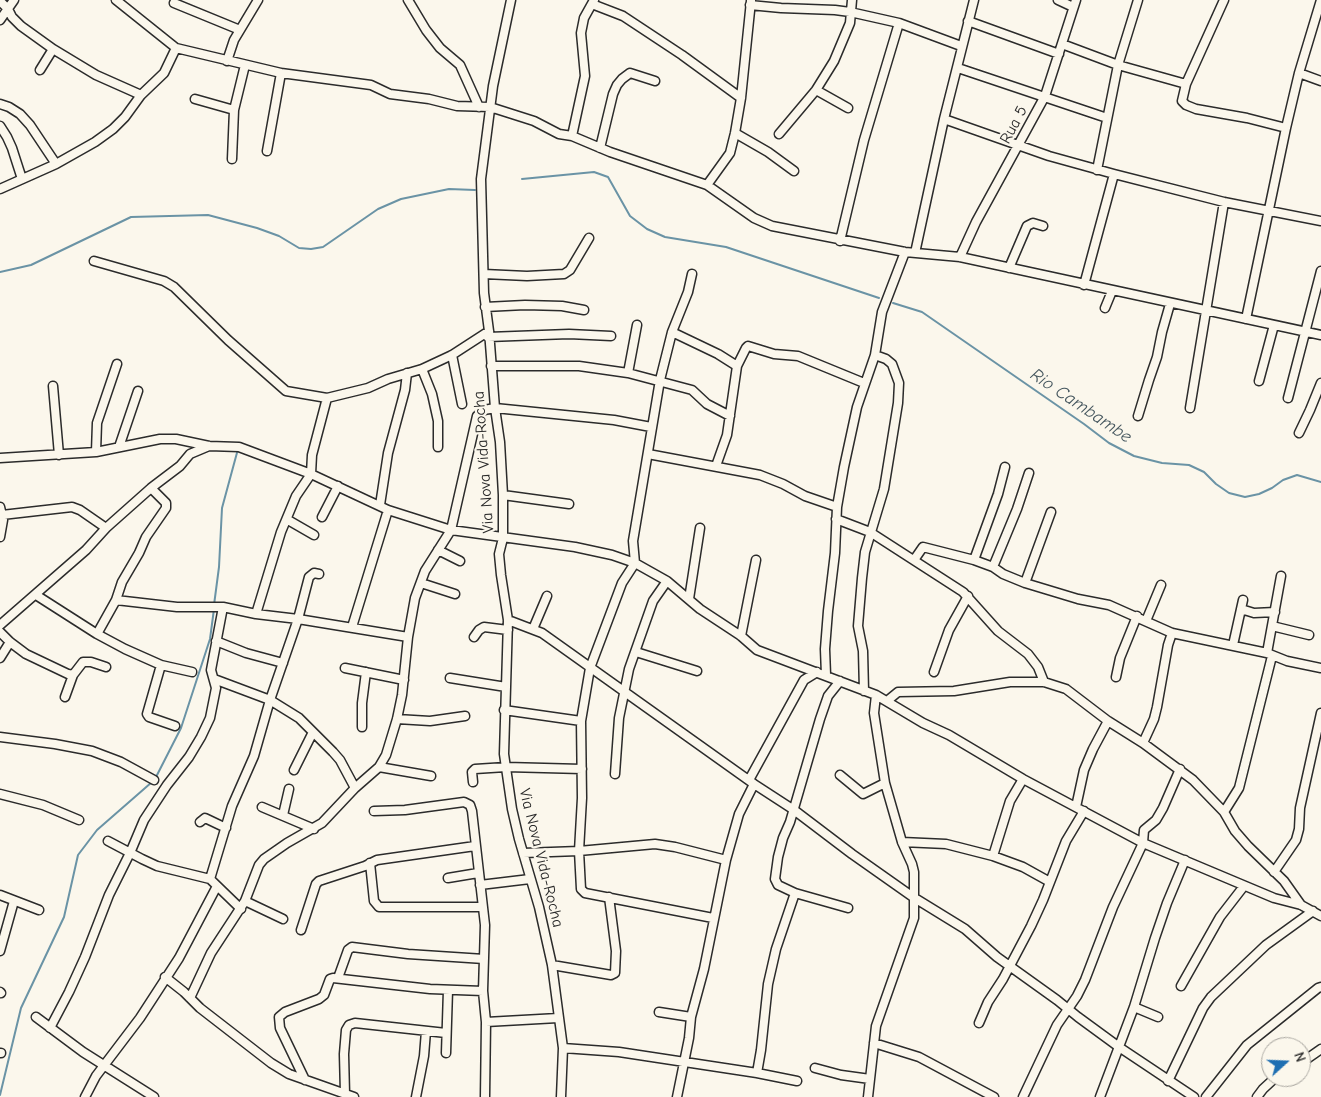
<!DOCTYPE html>
<style>
body{margin:0}
#map{position:relative;width:1321px;height:1097px;overflow:hidden;background:#fbf7ec;font-family:"Comic Neue",sans-serif}
canvas{display:block}
.north{position:absolute;left:1261px;top:1037px;width:50px;height:50px;box-sizing:border-box;background:#fbf7ec;border:1px solid #a8a59f;border-radius:50%;rotate:70deg;font-size:14px;font-weight:700;line-height:20px;text-align:center;color:#2b2b2b}
.north::after{content:'';display:block;margin:auto;width:18px;height:22px;background:#1f6fb2;clip-path:polygon(50% 0,100% 100%,50% 72%,0 100%)}
</style>
<div id="map">
<canvas width="1321" height="1097"></canvas>
<div class="north">N</div>
</div>
<script>
const context = document.querySelector('canvas').getContext('2d');
context.lineJoin = 'round';
const shape = rows => new Path2D(rows.map(r => 'M' + r).join(''));
function stroke(path, color, width, dash) { context.strokeStyle = color; context.lineWidth = width; context.lineCap = dash ? 'butt' : 'round'; context.setLineDash(dash || []); context.stroke(path); }
function write(font, color, halo, rows, align = 'center') {
  context.font = font + ' "Comic Neue",sans-serif'; context.lineWidth = 4.5; context.setLineDash([]); context.textBaseline = 'middle'; context.strokeStyle = halo; context.fillStyle = color; for (const [text, x, y, turn = 0] of rows) {
    context.save(); context.translate(x, y); context.rotate((+turn || 0) * Math.PI / 180); context.textAlign = isNaN(turn) ? turn : align; if (halo) context.strokeText(text, 0, 0); context.fillText(text, 0, 0); context.restore();
  }
}
stroke(shape([
 [522,179,594,172,608,177,630,216,647,229,665,237,726,247,879,298],
 [0,272,31,265,131,217,208,215,257,228,279,236,299,248,311,249,323,247,378,209,401,199,449,189,475,190],
 [893,303,922,312,1084,424,1109,443,1134,456,1162,463,1189,465,1204,472,1216,484,1229,493,1245,497,1259,494,1272,488,1283,480,1297,475,1321,482],
 [214,605,219,567,222,508,238,449],
 [155,779,181,728,210,639,214,609],
 [0,1095,21,1008,64,917,78,855,97,830,152,782]
]), '#6a93a5', 2);
const minor = shape([
 [116,0,176,48,281,73,371,85,390,94,429,99,457,106,490,107,534,121,559,134,572,136,610,152,707,185,754,218,772,226,905,252,960,257,1321,335],
 [408,0,426,30,440,48,460,65,479,107],
 [511,0,493,86,481,179,484,293,489,331,495,408,500,442,503,495,503,538,499,554,501,575,508,620,504,754,512,809,519,839,539,907,552,965,563,1048,561,1097],
 [1058,0,1073,7],
 [1224,0,1186,84,1182,101,1186,105,1196,109,1247,118,1286,128],
 [0,1,8,9,12,17,21,26,53,49,96,75,141,95],
 [174,3,240,30],
 [592,4,623,16,682,55,741,98],
 [750,5,781,8,835,10,850,12,899,23,961,46],
 [0,20,14,0],
 [968,21,1059,54],
 [1062,44,1118,65,1186,84],
 [227,61,234,40,258,0],
 [958,68,1107,118],
 [40,70,53,49],
 [1299,73,1321,81],
 [816,90,848,108],
 [195,99,234,110],
 [0,104,9,107,20,114,30,125,56,164],
 [944,119,1049,156,1114,174,1224,202,1321,221],
 [0,126,7,137,12,148,22,179],
 [735,133,768,152,794,171],
 [779,134,816,90,834,61,850,23,852,0],
 [572,136,585,76,581,33,584,18,594,0],
 [600,148,613,94,617,85,622,79,630,73,655,81],
 [267,151,281,73],
 [232,159,234,110,245,65],
 [1097,170,1118,65,1138,0],
 [707,185,730,153,735,133,741,98,751,1],
 [0,189,56,164,95,142,113,129,125,117,141,95,164,73,176,48],
 [840,241,864,140,899,23],
 [915,253,944,119,974,0],
 [960,257,976,222,1045,96,1076,0],
 [94,261,164,281,174,287,228,340,286,391,327,398],
 [1009,268,1027,226,1033,223,1043,226],
 [484,274,527,276,564,274,570,270,589,238],
 [692,274,688,292,672,332,660,380,633,541,635,563,622,583,590,668,581,721,582,798,579,851,581,889,585,893,713,918],
 [1084,285,1114,174],
 [485,307,525,305,562,306,584,310],
 [1105,308,1112,291],
 [1246,319,1286,128,1299,73,1321,0],
 [672,332,718,354,737,366],
 [488,337,569,334,611,336],
 [452,355,462,404],
 [491,366,579,366,628,373,692,390,707,404,730,416],
 [422,369,432,394,438,421,438,447],
 [628,373,637,325],
 [1259,381,1274,325],
 [53,386,59,455],
 [1288,398,1321,271],
 [1190,408,1224,202],
 [1138,416,1149,380,1157,357,1162,332,1170,304],
 [1299,433,1310,410,1321,383],
 [119,447,138,391],
 [96,452,97,423,117,364],
 [648,454,760,475,783,484,805,496,837,507],
 [0,458,96,452,160,439,176,439,209,446,239,447,311,474,388,510,451,530,575,547,612,555,635,563,667,581,700,609,741,636,757,650,876,695,923,723,949,735,1023,779,1143,843,1274,898,1301,905,1321,916],
 [716,466,727,435,737,366,746,348,748,346,774,354,798,356,864,383],
 [503,495,569,504],
 [380,505,388,453,405,390,407,373],
 [0,507,3,520,0,537],
 [2,515,72,507,80,510,106,528],
 [322,517,338,486],
 [836,519,870,532,963,592,998,631,1028,654,1038,667,1044,682],
 [288,520,314,535],
 [438,550,460,561],
 [914,560,923,547,974,560,993,567,1003,574,1025,583,1078,599,1109,605,1172,633,1267,653,1287,661,1321,668],
 [974,560,998,494,1005,467],
 [993,567,1017,509,1029,473],
 [319,574,314,573,309,577,298,619,270,700,299,718,333,752,340,760,355,788],
 [421,583,455,594],
 [1025,583,1051,512],
 [36,595,97,634,125,649,161,665,192,672],
 [689,599,700,528],
 [116,600,177,607,223,607,256,614,298,619,408,637],
 [1241,609,1254,613,1275,612],
 [256,614,281,532,296,496,311,474,312,455,327,398,368,388,388,379,422,369,452,355,489,331],
 [508,620,542,633,754,784,794,810,852,854,913,897,965,929,997,957,1057,1000,1078,1017,1119,1047,1194,1097],
 [1146,621,1161,585],
 [0,625,86,550,106,528,151,488,180,466,190,454,209,446],
 [1272,626,1309,635],
 [352,627,388,510],
 [533,629,547,596],
 [0,632,10,642,26,654,68,674,73,675,83,662,91,662,106,667],
 [97,634,116,600,122,582,139,553,146,537,166,508,166,503,151,488],
 [741,636,756,560],
 [474,637,479,630,484,627,508,630],
 [216,641,246,653,283,663],
 [1233,645,1243,600],
 [636,652,697,671],
 [1267,653,1281,576],
 [0,658,10,642],
 [161,665,147,714,149,717,175,726],
 [345,668,404,680],
 [934,672,949,630,968,596],
 [826,675,825,649,828,611,835,553,837,507,844,467,857,407,875,355,882,312,905,252],
 [1116,677,1120,658,1137,616],
 [450,678,506,687],
 [840,681,828,696,820,719,790,822,783,838,778,857,775,879,778,885,795,893,848,908],
 [864,691,863,651,858,626,862,578,865,552,884,489,898,403,899,383,892,364,886,359,875,355],
 [65,697,73,675],
 [887,701,898,692,954,691,1010,682,1044,682,1066,689,1108,721,1143,743,1193,780,1224,812,1235,831,1248,846,1284,881,1301,905],
 [504,710,581,721],
 [397,719,430,721,465,716],
 [362,727,362,703,366,672],
 [0,737,55,744,92,751,121,762,154,780],
 [1143,743,1154,719,1157,707,1168,645,1172,633],
 [379,767,431,776],
 [294,770,313,732],
 [615,774,619,718,629,669,653,601,667,581],
 [840,775,863,794,885,783],
 [749,780,804,680,817,672],
 [473,782,472,772,475,769,506,767,582,769],
 [0,794,43,805,79,820],
 [262,807,314,829],
 [1076,807,1084,770,1093,749,1108,721],
 [374,811,405,810,464,802,470,805,472,811,485,925,483,991,486,1022,485,1097],
 [1224,812,1239,788,1272,656],
 [283,815,289,789],
 [200,822,205,818,226,828],
 [108,841,142,859,157,866,210,879,241,909],
 [902,842,946,844,993,856,1023,867,1050,882],
 [523,853,579,851,655,844,675,847,726,860],
 [993,856,1010,801,1023,779],
 [370,863,374,901,379,907,482,907],
 [1274,872,1296,840,1299,829,1300,808,1321,713],
 [448,878,478,873],
 [210,879,232,806,254,756,270,700,214,679],
 [480,885,530,879],
 [0,895,39,910],
 [245,901,283,919],
 [301,930,316,884,319,881,365,866,377,860,475,846],
 [0,951,14,901],
 [552,965,611,975,615,973,616,951,609,897],
 [165,977,184,992,200,1008,271,1063,289,1074,354,1097],
 [338,978,348,950,352,947,408,954,484,959],
 [1181,986,1220,917,1244,886],
 [0,992,1,993],
 [190,998,211,953,245,901,259,865,264,859,287,843,322,823,355,788,379,767,386,755,397,719,402,695,408,637,415,598,425,571,451,530,477,416,484,410,495,408,614,420,651,427],
 [1134,1007,1158,1017],
 [659,1012,691,1017],
 [36,1017,83,1052,154,1097],
 [486,1022,558,1018],
 [979,1023,988,1002,1003,979,1031,926,1043,900,1066,841,1084,811],
 [50,1028,69,992,85,957,109,895,130,853,144,820,167,785,189,757,201,737,210,718,216,688,211,670,223,607],
 [874,1043,919,1057,994,1097],
 [563,1048,619,1052,757,1073,797,1081],
 [0,1053,1,1053],
 [446,1053,448,990],
 [1301,1063,1321,1049],
 [815,1068,841,1075,870,1079],
 [757,1073,761,1050,768,984,776,949,795,893],
 [305,1080,280,1028,279,1017,285,1012,319,999,324,995,330,979,333,978,430,989,483,991],
 [1168,1081,1203,1008,1211,997,1266,945,1313,911],
 [345,1094,344,1054,346,1030,349,1025,355,1023,446,1033],
 [85,1097,96,1076,140,1018,179,958,217,886],
 [416,1097,424,1056,426,1031],
 [677,1097,689,1038,691,1017,704,969,726,860,739,814,754,784],
 [868,1097,876,1026,914,918,914,872,912,864,902,842,885,783,874,713,876,695],
 [1023,1097,1057,1025,1077,996,1085,980,1113,907,1143,843,1144,830,1156,820,1163,808,1180,769],
 [1100,1097,1134,1007,1155,938,1167,903,1185,860],
 [1206,1097,1247,1045,1318,988,1321,987],
 [1257,1097,1263,1089,1276,1077]
]);
stroke(minor, '#2b2b2b', 11);
stroke(minor, '#fbf7ec', 8);
write('16px', '#2b2b2b', '#fbf7ec', [
 ["Rua 5",1014,125,-62],
 ["Via Nova Vida-Rocha",484,462,-94],
 ["Via Nova Vida-Rocha",541,858,76]
]);
write('italic 18px', '#45565e', '#fbf7ec', [
 ["Rio Cambambe",1081,406,34]
]);
</script>
